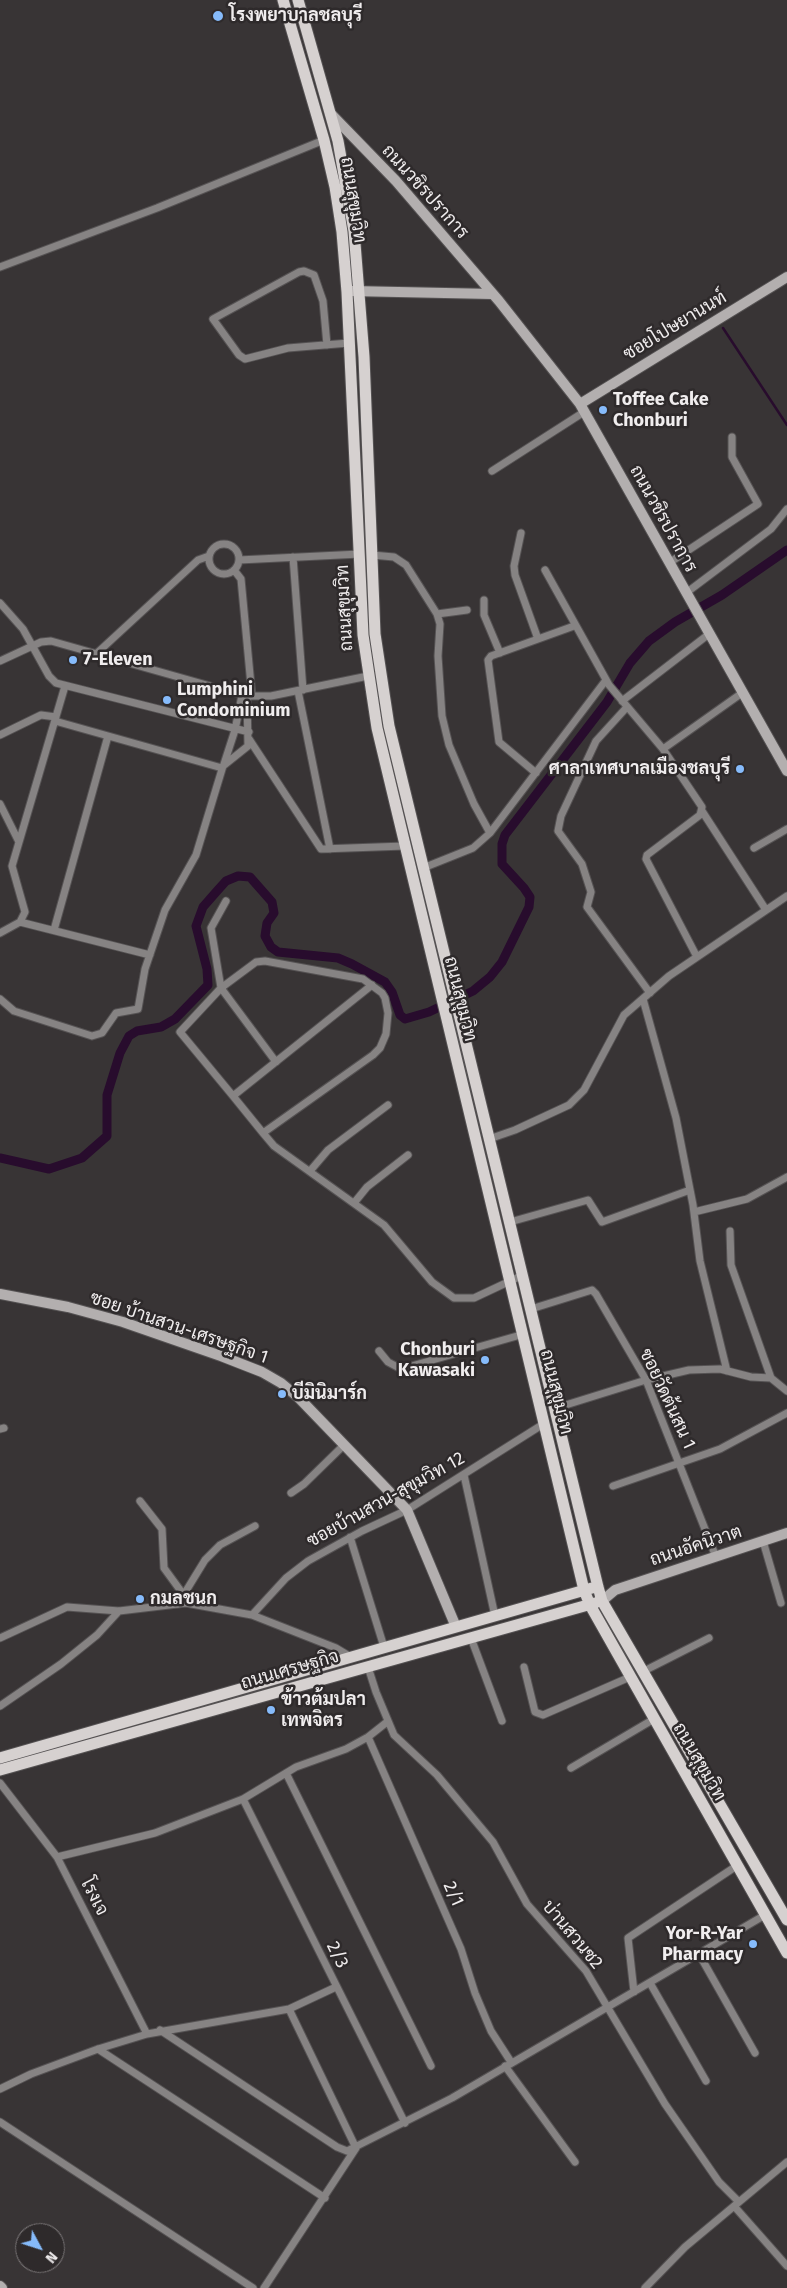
<!DOCTYPE html>
<meta charset="utf-8">
<style>
body{margin:0}
#map{position:relative;width:787px;height:2288px;overflow:hidden;background:#383435;font-family:"Fira Sans",sans-serif}
canvas{display:block}
.north{position:absolute;left:15px;top:2223px;width:50px;height:50px;box-sizing:border-box;background:#2e2a2b;border:1px solid #7c7879;border-radius:50%;rotate:130deg;font-size:14px;font-weight:700;line-height:20px;text-align:center;color:#f0edee}
.north::after{content:'';display:block;margin:auto;width:18px;height:22px;background:#86bbfb;clip-path:polygon(50% 0,100% 100%,50% 72%,0 100%)}
</style>
<div id="map">
<canvas width="787" height="2288"></canvas>
<div class="north">N</div>
</div>
<script>
const context = document.querySelector('canvas').getContext('2d');
context.lineJoin = 'round';
const shape = rows => new Path2D(rows.map(r => 'M' + r).join(''));
function stroke(path, color, width, dash) { context.strokeStyle = color; context.lineWidth = width; context.lineCap = dash ? 'butt' : 'round'; context.setLineDash(dash || []); context.stroke(path); }
function write(font, color, halo, rows, align = 'center') {
  context.font = font + ' "Fira Sans",Sarabun,sans-serif'; context.lineWidth = 5; context.setLineDash([]); context.textBaseline = 'middle'; context.strokeStyle = halo; context.fillStyle = color; for (const [text, x, y, turn = 0] of rows) {
    context.save(); context.translate(x, y); context.rotate((+turn || 0) * Math.PI / 180); context.textAlign = isNaN(turn) ? turn : align; if (halo) context.strokeText(text, 0, 0); context.fillText(text, 0, 0); context.restore();
  }
}
stroke(shape([
 [723,328,787,425]
]), '#280c2d', 2.5);
stroke(shape([
 [0,1158,49,1169,82,1158,107,1136,107,1095,120,1053,129,1036,137,1031,161,1027,175,1019,208,985,207,969,196,926,203,907,217,891,226,881,238,876,250,877,272,902,274,913,267,923,265,936,271,947,278,952,338,958,352,964,385,982,392,992,400,1015,405,1019,429,1012,473,991,490,977,502,962,529,907,530,897,524,888,502,864,502,844,505,835,607,702,630,663,649,641,675,622,722,595,787,550]
]), '#280c2d', 9);
const street = shape([
 [0,267,157,208,324,140],
 [327,345,323,301,314,275,304,271,299,272,213,319,239,355,245,359,288,348,349,343],
 [492,471,584,412],
 [521,533,514,566,515,575,538,639],
 '209 559a15 15 0 1 1 30 0a15 15 0 1 1-30 0Z',
 [372,555,394,557,406,565,437,614,440,624,438,656,442,716,449,745,474,804,490,833],
 [293,557,303,690],
 [239,560,360,554],
 [669,563,758,504,732,457,732,437],
 [234,570,241,579,252,696],
 [545,570,609,685,663,749,702,807,700,815,647,855,646,859,697,957],
 [686,593,771,529,787,509],
 [484,600,484,615,500,653],
 [0,603,23,629,49,676,56,683,249,732],
 [437,614,467,610],
 [96,654,198,560,209,556],
 [0,661,41,642,51,641,242,695,252,696,271,696,368,676],
 [298,691,330,849],
 [622,701,709,634],
 [627,707,596,741,561,816,558,831,582,864,591,892,587,907,650,993],
 [55,721,222,768],
 [0,735,41,715,56,717],
 [249,739,321,849,405,846],
 [663,749,742,693],
 [224,764,235,730,242,695],
 [536,773,499,742,488,660,491,656,574,626],
 [0,804,19,842],
 [702,811,766,910],
 [754,848,787,829],
 [423,868,473,848,490,833,606,680],
 [226,901,211,928,221,988,276,1062],
 [20,922,150,955],
 [54,930,108,736],
 [0,933,20,922,25,912,12,866,65,686],
 [0,999,14,1011,92,1036,102,1033,116,1013,138,1009,145,969,165,910,196,855,223,766,248,746,247,696],
 [643,999,676,1118,693,1205,700,1261,727,1371],
 [233,1096,372,985],
 [263,1133,373,1055,380,1048,386,1034,388,1013,385,998,382,993,363,979,265,961,256,962,221,988,180,1032,233,1096,263,1133,274,1146,384,1225,432,1282,454,1298,474,1298,523,1275],
 [489,1139,515,1130,569,1105,584,1090,624,1015,669,976,787,896],
 [310,1171,328,1150,388,1105],
 [354,1203,367,1187,408,1155],
 [694,1212,747,1199,787,1177],
 [510,1222,588,1200,602,1222,690,1190],
 [730,1231,731,1265,771,1378],
 [531,1309,592,1290,596,1294,646,1380,716,1557],
 [379,1351,388,1362,401,1369,524,1334],
 [556,1408,646,1380,689,1370,720,1369,751,1377,771,1378,787,1391],
 [0,1429,4,1428],
 [464,1475,495,1616],
 [613,1486,720,1449,787,1413],
 [291,1493,304,1484,344,1445],
 [140,1501,162,1529,164,1568,183,1594],
 [350,1537,384,1647],
 [763,1541,781,1603],
 [178,1604,205,1560,220,1545,255,1526],
 [252,1615,286,1578,308,1561,362,1531,407,1510,545,1423],
 [0,1638,67,1607,119,1611,186,1603,252,1615,336,1648,351,1657],
 [471,1638,502,1721],
 [368,1667,376,1692,394,1735,437,1775,493,1842,527,1904,586,1971,665,2104,719,2182,739,2202],
 [524,1667,535,1712,543,1715,630,1677],
 [644,1671,709,1638],
 [0,1706,61,1664,97,1635,119,1611],
 [368,1737,461,1949,475,1993,491,2031,511,2062],
 [571,1768,654,1719],
 [286,1773,431,2066],
 [0,1783,57,1857,147,2034],
 [243,1799,405,2123],
 [57,1857,155,1833,243,1799,296,1767,346,1749,368,1737,387,1722],
 [699,1954,755,2053],
 [650,1983,706,2081],
 [634,1992,628,1938,738,1865],
 [289,2009,356,2148],
 [160,2030,337,2147,347,2151,452,2098,765,1915],
 [98,2049,325,2198],
 [505,2066,575,2162],
 [0,2089,31,2074,98,2049,147,2034,289,2009,336,1987],
 [0,2122,253,2288],
 [734,2206,787,2266],
 [264,2288,356,2148],
 [645,2288,685,2247,787,2162]
]);
const secondary = shape([
 [331,114,396,181,499,301,580,404,787,771],
 [351,291,492,294],
 [580,404,787,277],
 [0,1294,68,1307,123,1322,221,1356,262,1372,281,1383,298,1397,407,1510,456,1627],
 [602,1601,615,1590,787,1533],
 [0,2286,2,2288]
]);
const primary = shape([
 [283,0,324,140,335,187,342,232,347,292,363,635,377,728,584,1590,590,1605,787,1953],
 [298,0,338,141,354,231,364,357,375,634,389,726,598,1587,602,1601,787,1920],
 [0,1758,592,1588],
 [0,1770,595,1603]
]);
stroke(street, '#555253', 9);
stroke(secondary, '#555253', 12);
stroke(primary, '#555253', 13);
stroke(street, '#868383', 7);
stroke(secondary, '#b3afaf', 10);
stroke(primary, '#d6d1d0', 11);
for (const [x, y, r, color] of [
 [218,16,6,"#86bbfb"],
 [603,410,5,"#86bbfb"],
 [73,660,5,"#86bbfb"],
 [167,700,5,"#86bbfb"],
 [740,769,5,"#86bbfb"],
 [485,1360,5,"#86bbfb"],
 [282,1394,5,"#86bbfb"],
 [140,1599,5,"#86bbfb"],
 [271,1710,5,"#86bbfb"],
 [753,1944,5,"#86bbfb"]
]) { const dot = new Path2D(); dot.arc(x, y, r, 0, 2 * Math.PI); context.fillStyle = color; context.fill(dot); stroke(dot, '#2e2a2b', 2); }
write('bold 18px', '#f0edee', '#2e2a2b', [
 ["โรงพยาบาลชลบุรี",229,16],
 ["Toffee Cake",613,400],
 ["Chonburi",613,421],
 ["7-Eleven",83,660],
 ["Lumphini",177,690],
 ["Condominium",177,711],
 ["ศาลาเทศบาลเมืองชลบุรี",730,769,"right"],
 ["Chonburi",475,1350,"right"],
 ["Kawasaki",475,1371,"right"],
 ["บีมินิมาร์ก",292,1394],
 ["กมลชนก",150,1599],
 ["ข้าวต้มปลา",281,1700],
 ["เทพจิตร",281,1721],
 ["Yor-R-Yar",743,1934,"right"],
 ["Pharmacy",743,1955,"right"]
], 'left');
write('18px', '#f0edee', '#2e2a2b', [
 ["ถนนวชิรปราการ",425,192,48],
 ["ถนนสุขุมวิท",353,200,81],
 ["ซอยโปษยานนท์",675,326,-31],
 ["ถนนวชิรปราการ",663,519,61],
 ["ถนนสุขุมวิท",345,608,-93],
 ["ถนนสุขุมวิท",460,999,76],
 ["ซอย บ้านสวน-เศรษฐกิจ 1",179,1328,19],
 ["ถนนสุขุมวิท",556,1392,76],
 ["ซอยวัดต้นสน 1",667,1399,65],
 ["ซอยบ้านสวน-สุขุมวิท 12",386,1500,-29],
 ["ถนนอัคนิวาต",696,1546,-18],
 ["ถนนเศรษฐกิจ",290,1670,-16],
 ["ถนนสุขุมวิท",699,1762,60],
 ["2/1",453,1894,66],
 ["โรงเจ",94,1897,63],
 ["บ่านสวนซ2",572,1935,50],
 ["2/3",337,1955,64]
]);
</script>
